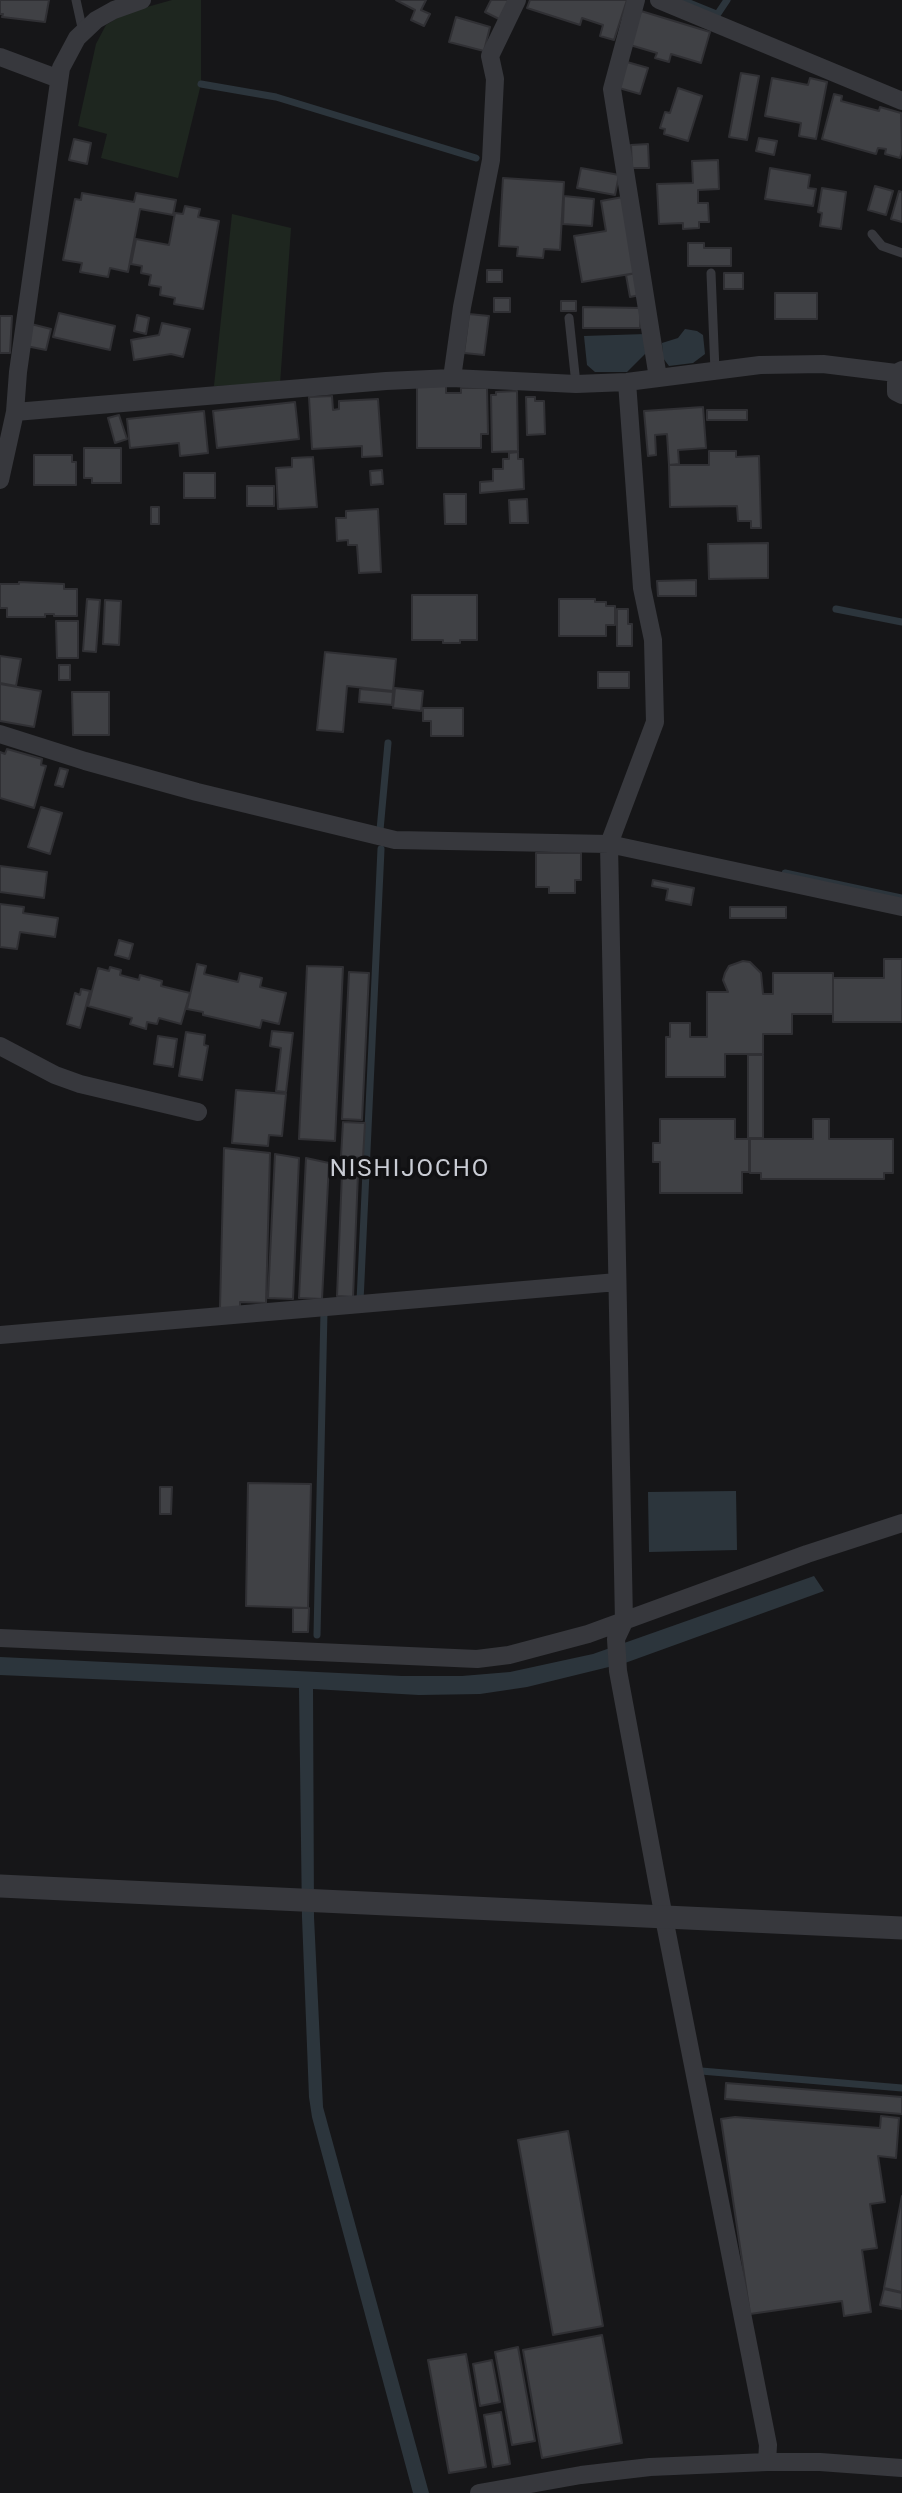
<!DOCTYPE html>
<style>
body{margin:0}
canvas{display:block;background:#161618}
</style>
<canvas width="902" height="2493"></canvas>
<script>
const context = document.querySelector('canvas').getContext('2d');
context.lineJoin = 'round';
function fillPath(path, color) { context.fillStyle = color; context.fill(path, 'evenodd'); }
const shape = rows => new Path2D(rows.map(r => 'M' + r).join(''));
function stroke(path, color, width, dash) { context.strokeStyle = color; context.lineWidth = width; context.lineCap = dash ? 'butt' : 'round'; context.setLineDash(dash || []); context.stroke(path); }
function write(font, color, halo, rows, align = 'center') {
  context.font = font + ' Roboto,sans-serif'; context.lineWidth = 7; context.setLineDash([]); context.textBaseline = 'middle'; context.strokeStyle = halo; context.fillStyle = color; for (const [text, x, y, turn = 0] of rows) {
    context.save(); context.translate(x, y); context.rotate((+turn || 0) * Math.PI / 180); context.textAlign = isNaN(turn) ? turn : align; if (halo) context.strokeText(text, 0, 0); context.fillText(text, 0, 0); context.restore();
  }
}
fillPath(shape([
 [172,0,201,0,201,84,178,178,101,158,107,134,78,126,96,44,106,25,126,13],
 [232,214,291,228,280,384,214,386]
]), '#1e261f');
fillPath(shape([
 [685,329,697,331,703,335,705,354,693,363,669,366,663,358,662,343,678,338],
 [646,334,647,352,627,372,595,372,587,365,584,336],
 [736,1491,737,1550,649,1552,648,1492],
 [814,1576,824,1591,625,1663,527,1687,480,1694,419,1695,313,1689,314,1917,323,2107,429,2493,413,2493,312,2117,309,2097,302,1917,299,1688,0,1675,0,1657,402,1676,462,1676,510,1672,593,1654]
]), '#2c353c');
stroke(shape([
 [682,0,714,13],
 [717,15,727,0],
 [201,84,276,97,476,158],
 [836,609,902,622],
 [380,830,388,743],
 [785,873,902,898],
 [360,1301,381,849],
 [317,1635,324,1311,328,1311],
 [701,2071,902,2088]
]), '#2c353c', 7);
const building = shape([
 [0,0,49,0,45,22,2,17,3,14,0,14,0,0],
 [396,0,426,0,421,10,430,14,424,26,411,20,415,10,396,0],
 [491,0,510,0,501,20,485,12,491,0],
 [530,0,627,0,614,40,600,36,603,25,582,18,580,25,527,8,530,0],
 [641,11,710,32,701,63,671,54,669,62,655,58,657,53,630,45,641,11],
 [456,17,490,27,484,51,449,42,456,17],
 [627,62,648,68,640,94,619,88,627,62],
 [741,73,759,76,747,140,729,137,741,73],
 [772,78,808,85,810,78,827,82,816,139,799,136,801,123,765,116,772,78],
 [678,88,702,96,688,141,664,134,665,129,660,128,665,112,670,113,678,88],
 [834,94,842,96,841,101,879,111,880,107,901,113,902,150,900,158,885,154,886,149,878,148,876,154,822,139,834,94],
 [759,138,777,141,774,155,756,151,759,138],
 [74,139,91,143,87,164,69,160,74,139],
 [648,144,649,168,632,168,631,145,648,144],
 [718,160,719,189,698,190,698,203,708,203,709,222,699,222,699,228,683,229,683,223,659,224,657,184,693,183,692,161,718,160],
 [581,168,619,175,615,195,577,188,581,168],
 [770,168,810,175,808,188,816,189,813,206,765,199,770,168],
 [503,178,564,182,560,250,544,249,543,258,517,256,518,247,499,246,503,178],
 [875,186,893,191,886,215,868,210,875,186],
 [822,188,846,192,841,229,820,226,822,213,818,212,822,188],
 [899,191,902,192,902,222,891,219,899,191],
 [82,193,134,202,136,193,176,200,173,215,140,209,128,272,110,268,108,277,80,272,82,263,63,260,75,199,81,200,82,193],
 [564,196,594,199,592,226,563,224,564,196],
 [623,197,636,273,582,282,574,236,606,231,601,201,623,197],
 [185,206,200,209,198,217,219,221,203,309,174,304,175,298,160,295,161,287,149,285,151,275,141,273,142,266,131,264,136,239,169,245,175,213,183,214,185,206],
 [688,243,704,243,704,248,731,248,731,266,688,266,688,243],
 [487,270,502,270,502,282,487,282,487,270],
 [636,273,640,295,630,297,626,275,636,273],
 [724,273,743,273,743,289,724,289,724,273],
 [775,293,817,293,817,319,775,319,775,293],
 [494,298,510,298,510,312,494,312,494,298],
 [561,301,576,301,576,311,561,311,561,301],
 [583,307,641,308,640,328,583,328,583,307],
 [59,313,115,326,110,350,53,337,59,313],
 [469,314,489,316,484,355,464,353,469,314],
 [137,315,149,318,146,334,134,331,137,315],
 [0,316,12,316,10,353,0,353,0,316],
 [162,323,190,329,183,357,171,354,134,360,131,340,159,335,162,323],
 [31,324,51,329,46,350,26,346,31,324],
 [446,385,446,393,461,393,461,388,487,388,488,434,481,434,481,448,417,448,417,386,446,385],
 [517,391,518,451,492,452,491,395,496,395,496,392,517,391],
 [332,396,333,410,339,409,339,401,378,399,382,456,362,457,362,446,312,449,309,397,332,396],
 [526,397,535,397,535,401,544,401,545,434,527,435,526,397],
 [295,402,299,439,217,448,213,411,295,402],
 [703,407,706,448,678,450,679,464,669,465,667,434,655,435,656,455,648,456,644,411,703,407],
 [707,410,747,410,747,420,707,420,707,410],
 [204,411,208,453,180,456,179,443,130,448,127,419,204,411],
 [119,415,127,439,115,443,108,418,119,415],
 [84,448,121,448,121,483,92,483,92,478,84,478,84,448],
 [709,451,736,451,736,457,759,456,761,528,751,528,751,521,738,521,737,506,670,507,669,465,709,465,709,451],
 [518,452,518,459,523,459,524,489,480,493,480,482,493,481,493,469,503,469,503,459,509,459,509,453,518,452],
 [34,455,72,455,72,462,76,462,76,485,34,485,34,455],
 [313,457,317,507,278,509,276,468,292,467,292,458,313,457],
 [382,470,383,484,371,485,370,471,382,470],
 [184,473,215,473,215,498,184,498,184,473],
 [247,486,274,486,274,506,247,506,247,486],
 [444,494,466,494,466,524,445,524,444,494],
 [527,499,528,523,510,523,509,500,527,499],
 [151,507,159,507,159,524,151,524,151,507],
 [378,509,381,572,359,573,357,545,348,545,348,540,337,541,336,518,346,518,346,511,378,509],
 [768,543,768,578,709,579,708,544,768,543],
 [696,580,696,596,658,596,657,581,696,580],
 [19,582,64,584,64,589,77,589,77,616,54,616,54,614,45,614,45,617,7,617,7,608,0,608,0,584,19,584,19,582],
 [412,595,477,595,477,640,460,640,460,643,443,643,443,640,412,640,412,595],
 [87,599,100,600,96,652,83,651,87,599],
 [559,599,595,599,595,602,606,602,606,606,615,606,615,625,606,625,606,636,559,636,559,599],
 [105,600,121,601,119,645,103,644,105,600],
 [617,609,628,609,628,624,632,624,632,646,617,646,617,609],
 [56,621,78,621,78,658,57,658,56,621],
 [325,652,396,659,393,691,347,686,343,732,317,730,325,652],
 [0,656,21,659,16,686,0,683,0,656],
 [59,665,70,665,70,680,59,680,59,665],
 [598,672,629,672,629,688,598,688,598,672],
 [0,684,41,691,34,727,0,721,0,684],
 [395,688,423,691,421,711,393,708,395,688],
 [360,689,393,692,392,705,359,702,360,689],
 [72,692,109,692,109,735,73,735,72,692],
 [423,708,463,708,463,736,431,736,431,721,423,721,423,708],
 [7,749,42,759,41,765,46,766,34,808,0,798,0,752,5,754,7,749],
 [60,768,68,770,63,787,55,785,60,768],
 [41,807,62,813,50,854,28,847,41,807],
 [536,853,581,853,581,880,575,880,575,893,549,893,549,887,536,887,536,853],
 [0,866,47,872,44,898,0,892,0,866],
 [653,880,694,888,691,905,666,900,668,889,652,886,653,880],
 [0,904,24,907,23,913,58,918,55,937,20,932,17,949,0,947,0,904],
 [730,907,786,907,786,918,730,918,730,907],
 [119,940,133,944,129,959,115,955,119,940],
 [884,959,902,959,902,1022,833,1022,833,978,884,978,884,959],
 [743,961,750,962,761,973,763,994,773,994,773,973,833,973,833,1014,792,1014,792,1034,763,1034,763,1054,725,1054,725,1077,666,1077,666,1037,670,1037,670,1023,690,1023,690,1037,707,1037,707,992,728,992,723,980,725,973,729,966,743,961],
 [197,964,206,966,204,974,238,982,240,973,262,978,260,987,286,993,279,1024,262,1020,260,1028,203,1015,203,1012,187,1009,197,964],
 [307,966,343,967,335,1141,299,1139,307,966],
 [110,967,121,970,120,975,139,980,140,975,162,981,161,986,190,993,181,1024,159,1018,157,1024,147,1022,146,1029,130,1024,132,1018,88,1006,98,968,109,971,110,967],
 [349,972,369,973,362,1120,342,1119,349,972],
 [81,989,90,991,80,1028,67,1024,75,993,80,995,81,989],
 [272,1031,293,1033,286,1092,276,1091,281,1048,270,1046,272,1031],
 [186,1032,205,1035,204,1045,208,1046,202,1080,179,1076,186,1032],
 [158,1036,177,1039,173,1067,154,1064,158,1036],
 [748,1055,763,1055,763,1138,748,1138,748,1055],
 [236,1090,286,1094,282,1136,269,1135,268,1146,232,1143,236,1090],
 [660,1119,735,1119,735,1139,749,1139,749,1172,742,1172,742,1193,660,1193,660,1162,653,1162,653,1143,660,1143,660,1119],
 [813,1119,829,1119,829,1139,893,1139,893,1173,884,1173,884,1179,761,1179,761,1173,750,1173,750,1139,813,1139,813,1119],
 [343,1122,365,1123,363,1158,341,1157,343,1122],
 [224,1148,270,1153,266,1303,240,1302,240,1308,220,1308,224,1148],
 [275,1154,299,1158,293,1299,268,1298,275,1154],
 [306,1158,329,1163,322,1299,299,1298,306,1158],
 [342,1173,358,1173,353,1297,337,1296,342,1173],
 [248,1483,311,1484,308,1608,246,1606,248,1483],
 [160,1487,172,1487,171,1514,160,1514,160,1487],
 [293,1608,309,1608,308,1632,293,1632,293,1608],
 [726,2083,902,2097,902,2114,725,2099,726,2083],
 [881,2116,899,2118,896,2158,878,2156,885,2202,870,2204,877,2248,862,2250,871,2312,844,2316,842,2301,750,2314,721,2119,735,2117,880,2128,881,2116],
 [568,2131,603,2326,553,2335,518,2140,568,2131],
 [902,2196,902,2292,884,2288,902,2196],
 [884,2289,902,2293,902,2309,880,2305,884,2289],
 [602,2335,622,2443,542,2458,523,2350,602,2335],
 [518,2347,535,2441,512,2445,495,2352,518,2347],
 [466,2354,486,2467,449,2473,428,2360,466,2354],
 [492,2360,500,2402,480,2406,473,2364,492,2360],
 [501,2412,510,2464,493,2467,484,2415,501,2412]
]);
fillPath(building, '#404145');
stroke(building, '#303034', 2);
stroke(shape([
 [76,0,83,32],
 [872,234,882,246,902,253],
 [711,273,715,371],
 [569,318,576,384]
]), '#37383d', 9);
stroke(shape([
 [636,0,612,89,658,378],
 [659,0,902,101],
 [0,57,59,79],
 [896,373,896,392,902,395],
 [452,378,462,307,491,160,495,79,490,56,517,0],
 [627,382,642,588,653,640,655,722,609,844,624,1622,616,1639,618,1671,664,1918,768,2445,767,2462],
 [15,412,386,381,452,378,576,384,627,382,760,365,823,364,896,373,902,370],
 [0,480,15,412,18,372,61,68,77,38,96,20,114,10,142,0],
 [0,734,85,761,197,792,395,840,609,844,902,907],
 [0,1046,55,1075,80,1084,198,1112],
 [0,1335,617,1282],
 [0,1638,477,1659,509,1655,588,1634,807,1554,902,1523],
 [479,2493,581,2475,650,2467,767,2462,820,2462,902,2468]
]), '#37383d', 18);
stroke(shape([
 [0,1886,902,1928]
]), '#37383d', 23);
context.letterSpacing = '2px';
write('24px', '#c9ccd4', '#111113', [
 ["NISHIJOCHO",410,1170]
]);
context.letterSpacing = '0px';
</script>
